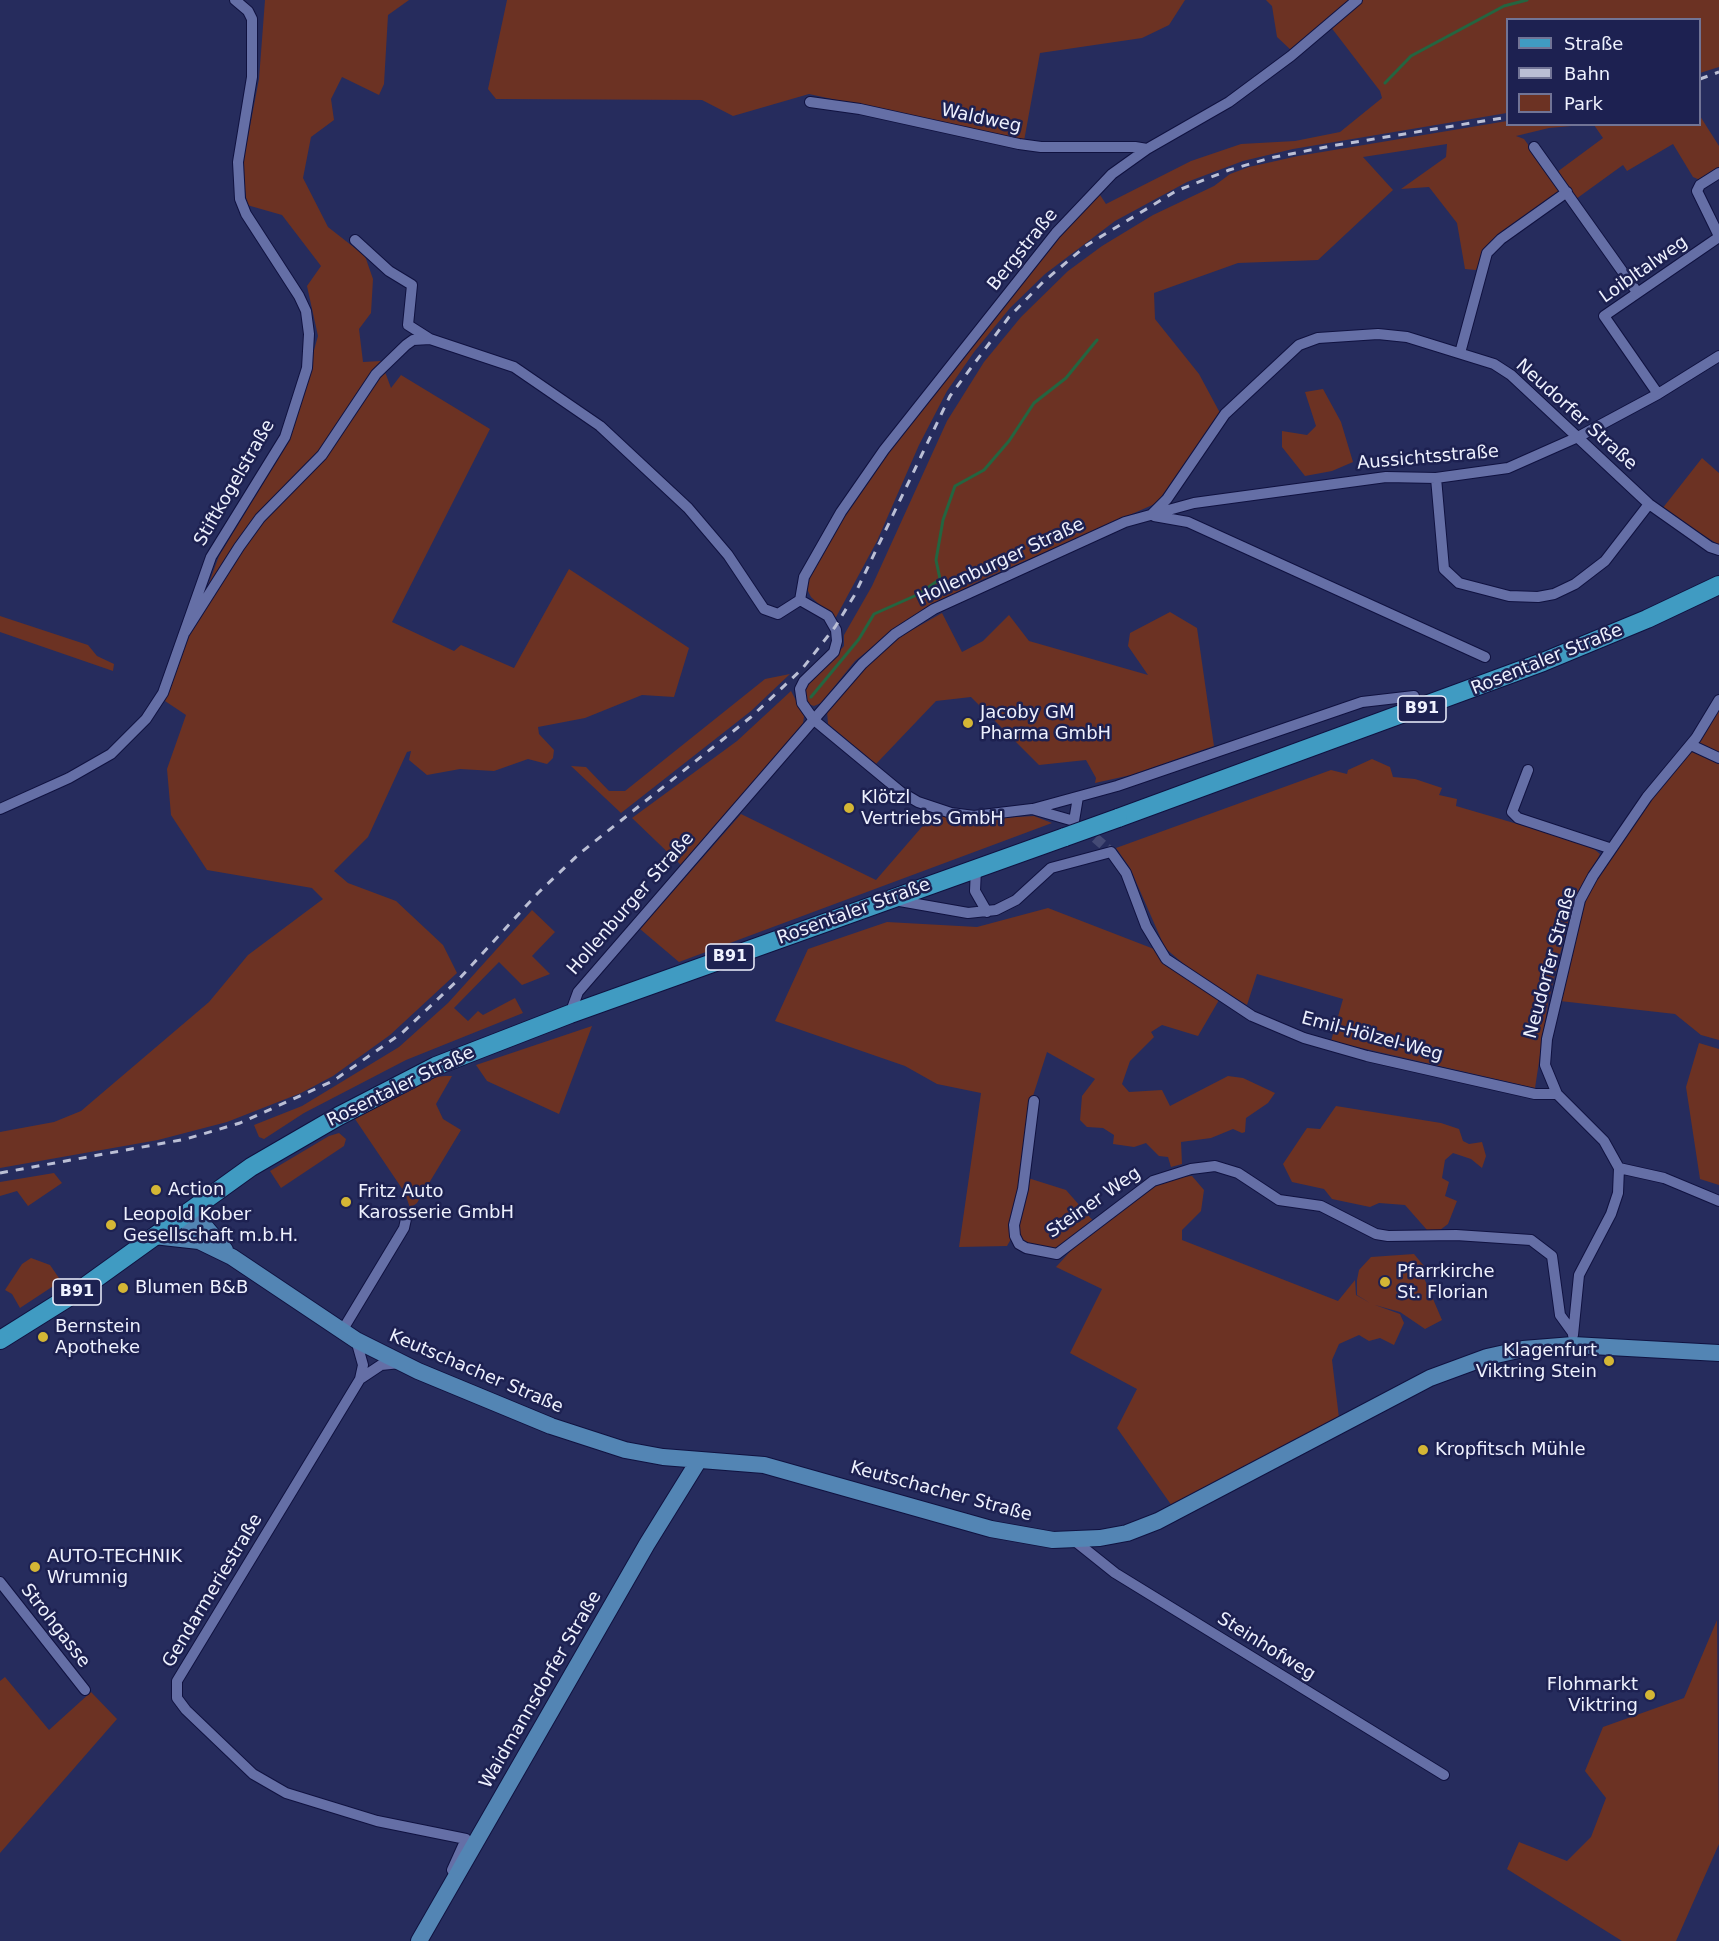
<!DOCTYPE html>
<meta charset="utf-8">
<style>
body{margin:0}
#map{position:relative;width:1719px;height:1941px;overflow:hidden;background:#262c5d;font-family:"DejaVu Sans",sans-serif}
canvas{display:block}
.legend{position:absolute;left:1506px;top:18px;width:195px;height:108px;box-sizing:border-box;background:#1d2151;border:2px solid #717496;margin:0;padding:8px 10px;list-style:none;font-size:18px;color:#eef1fe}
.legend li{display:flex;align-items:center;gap:12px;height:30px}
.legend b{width:30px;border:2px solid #717496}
</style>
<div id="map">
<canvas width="1719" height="1941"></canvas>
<ul class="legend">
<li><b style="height:8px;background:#409bc2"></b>Straße</li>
<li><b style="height:8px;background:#bbbfd5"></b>Bahn</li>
<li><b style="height:16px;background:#6c3223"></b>Park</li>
</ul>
</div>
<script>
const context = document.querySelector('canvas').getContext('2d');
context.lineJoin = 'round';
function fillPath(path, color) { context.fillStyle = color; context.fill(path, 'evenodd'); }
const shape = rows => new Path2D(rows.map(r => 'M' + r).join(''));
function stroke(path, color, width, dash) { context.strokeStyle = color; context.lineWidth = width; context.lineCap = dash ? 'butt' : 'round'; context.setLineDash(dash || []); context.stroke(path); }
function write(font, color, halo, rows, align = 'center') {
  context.font = font + ' "DejaVu Sans",sans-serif'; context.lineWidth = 5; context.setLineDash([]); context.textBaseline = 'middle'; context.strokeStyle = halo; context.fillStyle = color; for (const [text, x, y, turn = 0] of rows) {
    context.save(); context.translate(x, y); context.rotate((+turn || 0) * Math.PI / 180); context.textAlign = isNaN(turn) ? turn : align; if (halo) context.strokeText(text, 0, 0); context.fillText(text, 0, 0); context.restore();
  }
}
fillPath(shape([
 [265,0,409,0,388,15,384,84,379,95,342,77,331,99,334,120,311,137,303,178,328,227,365,256,373,279,371,313,359,329,363,362,381,361,391,388,401,375,490,429,392,622,454,651,461,645,514,668,569,569,689,648,674,697,642,695,585,718,538,727,539,734,554,750,553,758,547,764,528,759,494,771,460,769,427,775,409,760,411,751,407,752,368,837,334,871,348,883,396,901,443,945,457,973,390,1035,333,1076,301,1093,227,1122,158,1140,0,1168,0,1132,54,1122,81,1111,209,1002,248,955,323,899,312,888,207,870,171,815,167,769,186,715,165,701,219,556,288,442,318,336,307,286,321,266,282,215,247,205,242,168,259,79],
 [507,0,1185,0,1169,25,1142,38,1040,53,1024,141,809,94,733,116,702,100,496,99,488,89],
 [1266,0,1719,0,1719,67,1700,73,1700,20,1508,20,1507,113,1293,149,1243,161,1187,182,1115,221,1045,274,1010,308,974,352,947,391,919,445,877,541,835,619,811,597,806,587,809,575,842,519,884,455,1057,236,1098,192,1106,204,1191,161,1241,144,1295,141,1340,132,1382,98,1380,91,1327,22,1292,51,1277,37,1272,6],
 [1700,116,1719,146,1719,167,1700,180,1693,177,1673,144,1627,171,1623,165,1576,199,1557,172,1603,138,1594,125,1700,124],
 [1507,121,1508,124,1583,125,1549,128,1516,136,1524,139,1558,186,1558,194,1484,250,1476,270,1465,269,1457,223,1429,187,1401,189,1446,157,1447,144,1363,157,1393,190,1318,260,1238,263,1154,293,1155,319,1199,374,1220,413,1157,503,979,581,934,605,896,628,855,661,821,703,814,706,808,704,804,698,805,688,844,646,844,635,872,586,947,421,984,362,1021,317,1068,271,1102,246,1153,215,1214,186,1230,174,1249,167,1298,156],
 [1323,389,1341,422,1353,462,1332,471,1305,476,1282,447,1282,431,1307,435,1316,426,1305,392],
 [1702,458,1719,473,1719,545,1662,509],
 [1170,612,1197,628,1214,746,1131,775,1095,783,1096,778,1086,760,1039,765,971,697,936,701,876,764,828,724,827,711,864,667,898,638,942,613,962,652,983,641,1009,615,1029,641,1148,675,1128,646,1130,633],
 [0,616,88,645,97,656,114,664,113,671,0,632],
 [790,674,751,711,621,813,571,766,586,767,609,791,625,791,765,679],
 [791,691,804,716,803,724,681,865,632,818,737,741],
 [1719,709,1719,1040,1701,1035,1675,1014,1560,1001,1584,901,1626,831],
 [1372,759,1390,767,1393,777,1415,779,1442,788,1439,795,1457,799,1456,806,1589,845,1600,854,1569,918,1548,1003,1535,1088,1331,1041,1343,999,1257,974,1247,1005,1199,977,1165,948,1130,868,1116,848,1331,770,1347,774,1348,770],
 [741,814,876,880,933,814,964,820,1034,816,1052,823,679,962,640,929],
 [1048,908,1154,949,1181,975,1219,1000,1198,1036,1162,1025,1151,1032,1154,1037,1130,1061,1122,1084,1129,1092,1162,1090,1170,1106,1228,1076,1243,1078,1275,1093,1268,1103,1246,1118,1245,1132,1242,1133,1233,1129,1211,1138,1181,1142,1182,1164,1171,1167,1168,1157,1159,1156,1146,1143,1134,1147,1113,1144,1114,1135,1103,1128,1087,1127,1080,1120,1082,1096,1095,1079,1047,1052,1032,1099,1011,1239,1007,1246,959,1247,981,1093,937,1084,905,1066,775,1021,808,949,887,922,977,927],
 [532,910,555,932,532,956,550,974,522,985,499,962,454,1008,468,1021,478,1011,483,1015,515,998,523,1013,406,1060,304,1113,264,1139,259,1137,254,1125,302,1106,399,1047,448,1003],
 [592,1026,559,1114,487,1081,476,1065],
 [1699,1043,1719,1049,1719,1185,1700,1179,1686,1087],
 [445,1076,452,1076,436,1104,443,1119,461,1130,417,1203,410,1208,405,1193,355,1119,436,1077],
 [1336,1106,1441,1123,1459,1129,1463,1141,1469,1144,1482,1142,1486,1156,1482,1168,1471,1159,1453,1153,1445,1160,1442,1178,1449,1182,1445,1196,1457,1201,1448,1224,1440,1230,1427,1230,1405,1205,1379,1203,1370,1207,1332,1199,1324,1189,1292,1182,1283,1164,1307,1128,1320,1129],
 [339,1133,346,1139,344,1146,281,1188,270,1171,329,1136],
 [54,1173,62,1183,28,1206,17,1191,0,1196,0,1182],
 [1192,1176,1204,1190,1201,1211,1182,1230,1182,1240,1338,1301,1355,1280,1356,1295,1370,1303,1357,1295,1357,1280,1359,1270,1371,1257,1414,1254,1429,1272,1424,1278,1442,1320,1425,1329,1400,1312,1375,1305,1400,1314,1404,1323,1394,1345,1380,1338,1369,1341,1359,1335,1339,1344,1332,1360,1339,1418,1172,1506,1117,1428,1137,1389,1070,1353,1102,1289,1056,1267,1076,1245,1155,1186,1177,1177],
 [1028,1178,1066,1190,1095,1223,1064,1245,1053,1249,1027,1244,1020,1238,1018,1226],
 [31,1258,50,1265,61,1281,20,1308,12,1294,5,1290,22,1264],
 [1717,1620,1719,1844,1676,1941,1622,1941,1507,1869,1519,1842,1567,1861,1591,1837,1606,1798,1585,1771,1603,1727,1684,1698],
 [5,1677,49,1730,91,1692,117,1719,0,1853,0,1681]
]), '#6c3223');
stroke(shape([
 [1385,83,1411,56,1504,6,1527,0],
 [811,697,859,639,874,614,919,594,940,579,936,560,943,520,955,486,984,470,1009,441,1034,403,1066,378,1097,340]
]), '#246540', 3);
stroke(shape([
 [1084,828,1111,852]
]), '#444a75', 10, [10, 5]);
const street = shape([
 [810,102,860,109,1019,144,1041,147,1135,147,1147,149],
 [1534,147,1637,292],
 [1719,173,1700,185,1697,191,1719,236],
 [355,240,389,271,412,285,408,325,430,339],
 [1460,353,1487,253,1501,239,1567,192],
 [1658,394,1604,316,1719,237],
 [1436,478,1444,569,1459,583,1509,596,1538,597,1554,594,1575,584,1605,561,1649,504],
 [1151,515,1167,499,1225,414,1299,345,1318,338,1378,334,1407,337,1494,364,1511,375,1649,504,1710,547,1719,550],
 [1154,516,1188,522,1485,657],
 [800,600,804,577,841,512,884,450,1056,233,1112,174,1147,149,1229,102,1291,56,1357,0],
 [185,632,239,547,260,518,322,455,376,374,406,345,413,340,430,339,514,367,600,426,688,508,728,555,764,609,778,614,800,600,828,616,836,630,837,641,834,652,804,681,800,689,802,703,814,720,901,792,918,802,951,813,974,816,1032,809,1074,821,1078,797],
 [1691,745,1719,758],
 [1528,770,1512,812,1518,818,1609,848],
 [0,809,69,778,111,754,146,719,163,693,211,557,285,437,307,368,309,334,306,311,299,296,246,214,240,199,238,162,252,77,252,19,248,11,235,0],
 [1033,809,1117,786,1362,702,1414,696],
 [976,869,975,891,987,912],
 [894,900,968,913,996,910,1016,900,1051,868,1111,852,1126,873,1146,926,1166,959,1252,1016,1304,1038,1367,1056,1535,1094,1557,1094],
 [570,1014,578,992,862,664,895,634,934,609,1125,522,1194,503,1386,477,1436,478,1508,468,1578,437,1658,394,1719,356],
 [1034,1101,1023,1189,1014,1225,1015,1236,1019,1244,1026,1248,1057,1254,1153,1181,1191,1169,1215,1166,1238,1173,1279,1200,1321,1206,1376,1234,1388,1236,1456,1235,1531,1240,1552,1256,1560,1315,1573,1333],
 [1619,1168,1664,1178,1719,1201],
 [342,1331,404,1228,406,1219],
 [1573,1335,1579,1275,1611,1214,1618,1193,1619,1168,1604,1141,1557,1094,1545,1065,1547,1039,1580,900,1593,876,1647,797,1696,738,1719,700],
 [356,1340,363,1365,360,1379,177,1681,177,1698,186,1710,253,1774,286,1793,377,1821,466,1839,452,1870],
 [360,1379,381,1365,400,1363],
 [1075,1541,1115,1573,1444,1775],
 [0,1582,85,1690]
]);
const secondary = shape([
 [191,1210,188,1220,190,1229,199,1241,232,1257,356,1340,418,1371,551,1426,625,1450,663,1457,764,1465,991,1529,1053,1540,1100,1538,1127,1533,1158,1521,1430,1378,1487,1357,1523,1349,1573,1345,1719,1353],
 [191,1210,225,1250],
 [154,1236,199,1241],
 [419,1941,647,1544,699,1460]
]);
const primary = shape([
 [1118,818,1543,662,1647,619,1719,585],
 [0,1340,80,1290,251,1167,339,1116,436,1066,570,1014,1065,837]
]);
stroke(street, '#101240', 12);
stroke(secondary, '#101240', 18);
stroke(primary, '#101240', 20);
stroke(street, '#656fa6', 10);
stroke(secondary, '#5385b4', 16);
stroke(primary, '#409bc2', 18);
stroke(shape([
 [1700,79,1719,72],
 [0,1173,186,1139,240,1123,333,1081,402,1033,459,979,538,893,579,854,751,717,802,669,835,627,854,596,950,396,1009,317,1043,282,1087,245,1176,191,1229,170,1270,158,1331,146,1508,117]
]), '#bbbfd5', 3, [8, 8]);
const primaryBridge = shape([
 [1065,837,1118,818]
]);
stroke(primaryBridge, '#101240', 20, []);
stroke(primaryBridge, '#409bc2', 18);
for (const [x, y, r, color] of [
 [968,723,6,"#d4b635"],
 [849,808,6,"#d4b635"],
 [156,1190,6,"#d4b635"],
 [346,1202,6,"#d4b635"],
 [111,1225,6,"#d4b635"],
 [1385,1282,6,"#d4b635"],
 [123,1288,6,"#d4b635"],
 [43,1337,6,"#d4b635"],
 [1609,1361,6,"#d4b635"],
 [1423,1450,6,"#d4b635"],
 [35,1567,6,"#d4b635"],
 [1650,1695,6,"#d4b635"]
]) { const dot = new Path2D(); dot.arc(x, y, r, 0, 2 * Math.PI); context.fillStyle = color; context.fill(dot); stroke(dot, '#1d2151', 2); }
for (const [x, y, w] of [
 [1422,709,48],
 [730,957,48],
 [77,1292,48]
]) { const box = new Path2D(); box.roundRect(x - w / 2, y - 13, w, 26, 4.5); context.fillStyle = '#1d2151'; context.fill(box); stroke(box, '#eef1fe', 1.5); }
write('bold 16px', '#eef1fe', null, [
 ["B91",1422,709],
 ["B91",730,957],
 ["B91",77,1292]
]);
write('18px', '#eef1fe', '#1d2151', [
 ["Waldweg",981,119,12],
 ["Bergstraße",1023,250,-51],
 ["Loibltalweg",1644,270,-35],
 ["Neudorfer Straße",1576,415,42],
 ["Aussichtsstraße",1428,458,-5],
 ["Stiftkogelstraße",235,483,-60],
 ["Hollenburger Straße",1001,562,-25],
 ["Rosentaler Straße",1547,660,-22],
 ["Hollenburger Straße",631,904,-49],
 ["Rosentaler Straße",854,912,-20],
 ["Neudorfer Straße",1551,963,-75],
 ["Emil-Hölzel-Weg",1372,1037,15],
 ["Rosentaler Straße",401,1087,-26],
 ["Steiner Weg",1094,1203,-35],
 ["Keutschacher Straße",476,1372,23],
 ["Keutschacher Straße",941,1492,15],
 ["Gendarmeriestraße",213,1591,-59],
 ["Strohgasse",55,1626,52],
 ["Steinhofweg",1266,1647,32],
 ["Waidmannsdorfer Straße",541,1690,-60]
]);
write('18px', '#eef1fe', '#1d2151', [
 ["Jacoby GM",980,713],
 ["Pharma GmbH",980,734],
 ["Klötzl",861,798],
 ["Vertriebs GmbH",861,819],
 ["Action",168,1190],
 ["Fritz Auto",358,1192],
 ["Karosserie GmbH",358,1213],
 ["Leopold Kober",123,1215],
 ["Gesellschaft m.b.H.",123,1236],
 ["Pfarrkirche",1397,1272],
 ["St. Florian",1397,1293],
 ["Blumen B&B",135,1288],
 ["Bernstein",55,1327],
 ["Apotheke",55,1348],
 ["Klagenfurt",1597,1351,"right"],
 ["Viktring Stein",1597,1372,"right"],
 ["Kropfitsch Mühle",1435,1450],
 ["AUTO-TECHNIK",47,1557],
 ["Wrumnig",47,1578],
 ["Flohmarkt",1638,1685,"right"],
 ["Viktring",1638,1706,"right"]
], 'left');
</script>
